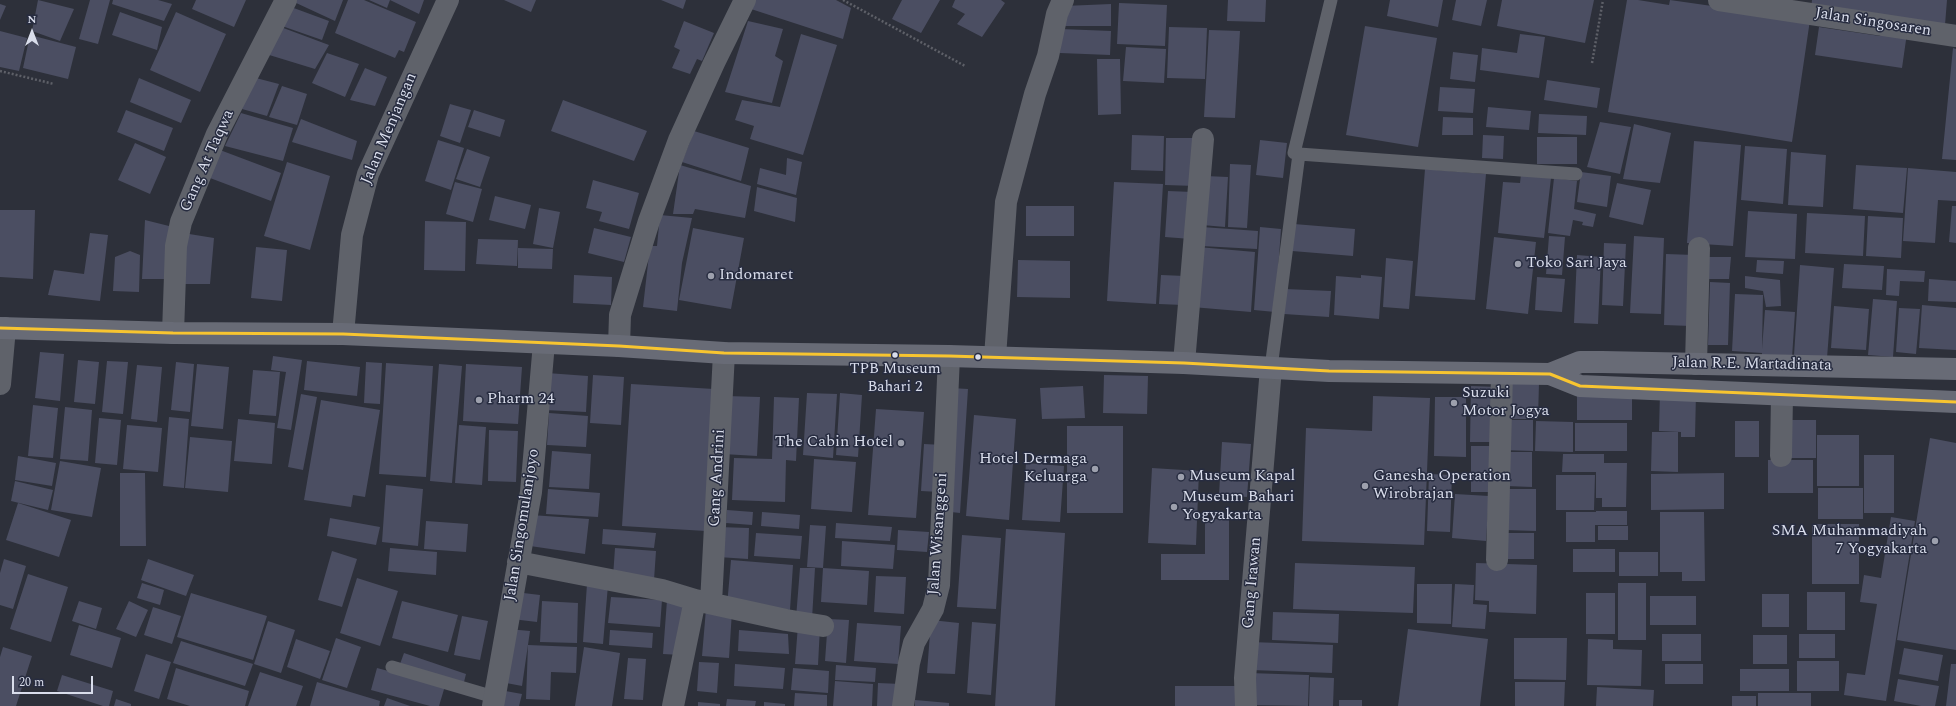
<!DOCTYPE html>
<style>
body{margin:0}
#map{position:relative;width:1956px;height:706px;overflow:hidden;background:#2d303a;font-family:Spectral,serif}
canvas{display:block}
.north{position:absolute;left:12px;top:12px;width:40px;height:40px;-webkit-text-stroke:3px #272c40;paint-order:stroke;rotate:0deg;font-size:11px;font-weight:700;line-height:16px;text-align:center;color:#d9ddeb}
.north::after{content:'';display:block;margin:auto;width:14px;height:18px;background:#d9ddeb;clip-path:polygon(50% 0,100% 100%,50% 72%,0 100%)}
.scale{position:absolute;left:12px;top:676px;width:81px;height:18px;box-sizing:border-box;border:2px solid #d9ddeb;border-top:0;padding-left:5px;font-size:12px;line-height:14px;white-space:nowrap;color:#d9ddeb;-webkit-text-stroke:3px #272c40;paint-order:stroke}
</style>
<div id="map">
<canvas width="1956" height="706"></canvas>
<div class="north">N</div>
<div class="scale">20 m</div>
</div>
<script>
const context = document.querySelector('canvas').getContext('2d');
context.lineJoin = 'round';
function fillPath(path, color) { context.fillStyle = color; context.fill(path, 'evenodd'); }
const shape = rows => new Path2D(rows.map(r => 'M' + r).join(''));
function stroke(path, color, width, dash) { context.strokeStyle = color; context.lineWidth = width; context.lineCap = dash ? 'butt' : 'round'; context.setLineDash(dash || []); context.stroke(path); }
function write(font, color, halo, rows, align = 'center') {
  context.font = font + ' Spectral,serif'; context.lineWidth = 3; context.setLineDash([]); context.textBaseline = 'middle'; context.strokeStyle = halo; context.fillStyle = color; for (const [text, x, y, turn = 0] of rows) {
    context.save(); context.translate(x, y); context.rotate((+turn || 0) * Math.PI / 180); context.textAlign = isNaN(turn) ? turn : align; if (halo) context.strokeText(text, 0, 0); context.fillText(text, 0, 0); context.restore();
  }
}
fillPath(shape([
 [38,0,74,9,60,41,32,31],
 [90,0,110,0,98,44,79,39],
 [113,0,158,0,172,4,164,21,112,4],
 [196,0,246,0,234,27,192,9],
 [295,0,343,0,335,21,294,2],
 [348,0,364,0,416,22,404,52,399,50,395,58,335,33],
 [369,0,424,0,419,14,390,0,387,8],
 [504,0,536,0,531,12],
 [661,0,686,0,683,9],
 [755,0,836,0,851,8,843,39,751,9],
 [902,0,940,0,921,33,892,19],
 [955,0,1001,0,1005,3,982,37,957,24,965,14,952,7],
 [1228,0,1266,0,1265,22,1227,21],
 [1390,0,1443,0,1438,27,1387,16],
 [1456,0,1487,0,1481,26,1452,20],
 [1502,0,1594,0,1585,43,1497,26],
 [1627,0,1638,0,1669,5,1670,0,1810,20,1792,142,1608,112],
 [1812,0,1947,0,1945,25,1811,9],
 [1119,3,1167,5,1165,46,1117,44],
 [0,4,6,6,0,20],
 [1111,4,1111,26,1062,26,1064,6],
 [291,7,329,21,322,40,282,26],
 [120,12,162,27,157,50,112,35],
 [176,12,226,34,200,92,150,70],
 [684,21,714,33,702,61,697,59,690,74,672,68,680,50,674,47],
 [748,21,783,29,775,56,783,61,772,103,725,92],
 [278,26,329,45,315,69,266,54],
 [1365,26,1437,38,1418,147,1346,135],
 [1169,27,1207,28,1205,79,1167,78],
 [1819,27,1880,36,1883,30,1907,33,1902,68,1815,55],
 [1061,29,1111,31,1110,55,1060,53],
 [1209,30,1240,31,1235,118,1204,117],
 [0,31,27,38,19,71,0,67],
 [801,34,837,45,803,155,750,139,754,126,735,120,742,100,780,107],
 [1520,34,1545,37,1539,78,1480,70,1482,48,1517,53],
 [30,35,76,47,68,79,23,68],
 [1126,47,1166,49,1164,83,1123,81],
 [1953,48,1956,49,1956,160,1942,159],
 [1453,52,1478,55,1475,82,1450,79],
 [327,53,359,64,345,97,312,83],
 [1097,59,1120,59,1121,114,1098,115],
 [365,68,387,77,375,106,350,100],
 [252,77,279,84,267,116,242,109],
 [139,78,191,100,181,123,130,102],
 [1547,80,1600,88,1597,108,1544,100],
 [282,86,307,94,297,125,269,117],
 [1440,87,1475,89,1473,113,1438,111],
 [563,100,647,131,634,161,551,131],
 [450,104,471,110,460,143,440,136],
 [1488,107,1531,111,1529,130,1486,127],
 [126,110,173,128,164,151,117,132],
 [474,110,505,120,500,137,468,127],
 [241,113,293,128,283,161,225,146],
 [1539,114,1587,116,1586,135,1538,133],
 [1443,117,1473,118,1473,135,1442,135],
 [301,119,357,141,352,160,292,142],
 [1600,122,1631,127,1620,174,1587,167],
 [1634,124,1671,133,1660,183,1623,179],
 [694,131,749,148,741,181,682,162],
 [1132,135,1164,136,1163,171,1131,170],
 [1483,135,1504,136,1503,159,1482,158],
 [1537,137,1577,137,1577,164,1537,164],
 [1166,138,1196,138,1195,186,1165,185],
 [438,140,464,148,451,190,425,181],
 [1260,140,1287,143,1283,178,1256,175],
 [1694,141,1741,145,1733,246,1687,243],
 [135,143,166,157,150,194,118,180],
 [1745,146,1787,149,1783,204,1741,200],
 [467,149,490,157,480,187,456,179],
 [220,150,281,173,271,201,210,178],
 [1791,152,1826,155,1823,207,1788,205],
 [787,158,802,162,796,195,757,184,760,168,786,175],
 [287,162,330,176,310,250,264,236],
 [1230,164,1251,165,1247,228,1228,227],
 [680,165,751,186,745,218,695,209,693,214,673,214],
 [1856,165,1907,168,1903,213,1853,209],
 [1908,168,1956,172,1956,201,1938,200,1935,243,1903,241],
 [1425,169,1486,174,1475,300,1415,296],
 [1581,172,1611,176,1607,207,1577,202],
 [1521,174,1551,178,1544,238,1498,233,1503,182,1520,183],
 [1205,176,1228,177,1225,227,1202,225],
 [1554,178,1577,181,1574,209,1596,214,1593,227,1582,225,1583,222,1573,220,1570,236,1548,233],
 [593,180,639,193,629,229,599,221,602,212,586,208],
 [455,182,482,189,473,222,446,214],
 [1114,182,1163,184,1156,304,1107,301],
 [1617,183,1651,190,1643,225,1609,217],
 [757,187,797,198,795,222,754,211],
 [1168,191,1193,192,1191,239,1165,237],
 [495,196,531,205,525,229,489,220],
 [1026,206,1074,206,1074,236,1026,236],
 [1952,206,1956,206,1956,243,1949,242],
 [539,208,560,212,553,248,533,244],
 [0,210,35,210,33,279,0,277],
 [1748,211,1797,214,1795,259,1745,257],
 [1807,213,1865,216,1863,256,1805,253],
 [660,215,692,218,682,263,677,311,643,307,650,246,657,246],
 [1868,216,1903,218,1901,258,1866,256],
 [145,220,173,227,170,279,142,279],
 [425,221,466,222,465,271,424,270],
 [1294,224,1355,229,1353,256,1292,251],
 [1202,227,1258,231,1257,249,1201,246],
 [1260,227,1281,229,1275,312,1254,310],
 [594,228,631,237,624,262,588,253],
 [693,228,744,238,731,309,679,300],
 [90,233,108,235,100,301,48,295,54,270,84,274],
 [183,233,214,238,210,284,180,284],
 [1549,236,1565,237,1562,275,1546,274],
 [1634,236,1664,238,1661,314,1630,313],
 [1494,237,1536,242,1528,314,1486,309],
 [478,239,518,240,517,266,476,264],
 [1604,243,1626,244,1623,306,1602,305],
 [256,247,287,250,282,301,251,298],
 [1198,247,1255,252,1251,312,1192,307],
 [518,248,553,249,552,269,518,268],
 [130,251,140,255,139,292,113,291,115,257],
 [1666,254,1694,255,1691,326,1664,325],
 [1577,255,1601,257,1598,324,1574,323],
 [1709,257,1731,257,1729,279,1708,279],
 [1386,258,1413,261,1409,309,1383,307],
 [1018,260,1070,261,1070,298,1017,297],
 [1757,260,1784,261,1783,274,1756,272],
 [1844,264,1884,266,1882,290,1842,288],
 [1800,265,1834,268,1827,358,1794,355],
 [1887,269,1925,271,1924,282,1900,281,1899,296,1886,295],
 [574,275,612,277,611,305,573,303],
 [1161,275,1185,276,1183,305,1159,304],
 [1361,275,1382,277,1379,319,1334,315,1336,276,1361,278],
 [1745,276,1780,280,1781,306,1766,307,1763,291,1745,288],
 [1537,277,1565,279,1562,312,1535,310],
 [1929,279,1956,281,1956,302,1928,301],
 [1710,282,1730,283,1728,345,1708,345],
 [1285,289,1331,291,1329,317,1284,314],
 [1735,294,1763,295,1762,349,1765,310,1795,312,1792,358,1762,356,1762,353,1732,351],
 [1873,299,1897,301,1893,357,1868,355],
 [1922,305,1956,308,1956,350,1919,348],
 [1834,306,1869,309,1866,350,1831,348],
 [1899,308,1920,309,1916,354,1896,352],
 [40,352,64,354,60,401,35,398],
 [273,356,302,360,291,430,277,428,286,372,271,370],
 [78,360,99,362,95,404,74,402],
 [107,361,128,362,123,414,102,412],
 [307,361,360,367,357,396,304,390],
 [176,362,194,364,190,412,171,410],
 [366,362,382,363,380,404,364,403],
 [386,363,433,366,426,477,379,474],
 [197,364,229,367,223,429,191,426],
 [439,364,462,366,452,483,430,481],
 [466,364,522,367,518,424,463,421],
 [137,365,162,367,157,422,131,419],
 [253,370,280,372,276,416,249,414],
 [547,373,588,376,586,412,544,410],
 [593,375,624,377,621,425,590,423],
 [1104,375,1148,376,1147,414,1103,413],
 [1504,383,1539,383,1538,419,1503,419],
 [631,384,714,389,706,531,622,526],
 [1083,386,1085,418,1042,419,1040,388],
 [1471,386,1498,387,1497,442,1470,442],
 [951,388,968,389,960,513,942,511],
 [1577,391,1632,392,1632,420,1577,420],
 [1660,392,1696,393,1695,437,1681,437,1681,432,1659,431],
 [807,393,837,394,833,458,803,455],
 [840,393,862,395,858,457,836,455],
 [301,394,317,397,303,470,288,467],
 [726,396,760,397,757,456,723,454],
 [1373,396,1430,398,1424,545,1302,541,1306,428,1372,431],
 [774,397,799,398,796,461,786,460,785,502,732,500,734,458,772,459],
 [1435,397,1466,397,1466,457,1434,456],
 [321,400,380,410,365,497,353,495,351,507,304,500],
 [33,405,58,408,53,458,28,456],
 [65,407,92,410,88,461,60,459],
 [876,409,924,412,916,518,868,515],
 [549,413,588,416,586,447,547,445],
 [974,415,1016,419,1009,520,966,516],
 [169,417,189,419,184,488,163,486],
 [99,418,121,420,117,465,95,463],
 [238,419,275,423,272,464,234,461],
 [1503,420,1533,420,1533,451,1502,450],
 [1788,420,1816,420,1816,458,1788,458],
 [1536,421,1573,422,1573,452,1535,451],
 [1735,421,1759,421,1759,457,1735,457],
 [1575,423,1627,423,1627,451,1575,451],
 [127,425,162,428,158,472,123,469],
 [459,425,486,427,482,485,455,483],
 [1067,426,1123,426,1123,513,1067,513],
 [489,430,518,431,516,482,488,481],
 [1652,432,1678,432,1678,472,1651,471],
 [1817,435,1859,435,1859,486,1817,486],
 [190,437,232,441,228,492,185,488],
 [1930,438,1956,443,1956,650,1897,640],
 [1222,442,1251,444,1247,497,1219,495],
 [924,444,943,445,939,492,921,491],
 [1471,446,1497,446,1497,492,1471,492],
 [552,451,591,454,589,489,549,487],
 [1506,452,1532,452,1532,487,1506,486],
 [1563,454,1604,454,1604,463,1627,463,1626,507,1602,507,1602,498,1596,498,1596,472,1562,472],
 [1864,455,1894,455,1894,513,1864,513],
 [18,456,56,463,52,486,15,480],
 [814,459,856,462,852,512,811,509],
 [1768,460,1813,460,1813,493,1768,493],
 [60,461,101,468,92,517,51,510],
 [1026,463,1064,466,1060,522,1022,520],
 [1152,468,1199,471,1196,545,1148,543],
 [120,473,145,473,146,546,120,546],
 [1724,473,1724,509,1651,510,1651,474],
 [1429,474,1452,475,1450,532,1427,531],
 [1556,475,1595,475,1594,510,1556,510],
 [15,481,53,490,48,510,11,501],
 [386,485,423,489,418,546,382,542],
 [1818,488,1863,488,1863,519,1818,519],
 [548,489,600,493,598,517,546,514],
 [1506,489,1536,489,1536,531,1505,530],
 [1455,494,1489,496,1486,541,1452,538],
 [18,503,71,520,59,557,6,540],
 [727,510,753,512,752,525,726,523],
 [1596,511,1627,511,1627,525,1595,525,1595,542,1566,542,1566,512,1596,512],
 [762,512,800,515,799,529,761,526],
 [1660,512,1704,512,1705,581,1682,581,1682,572,1660,572],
 [531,515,589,519,585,554,530,546],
 [1891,517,1915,521,1886,701,1844,695,1847,673,1865,675,1877,604,1860,602,1864,575,1881,578],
 [330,518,380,527,376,545,327,536],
 [1205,519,1229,519,1229,580,1161,580,1161,554,1205,554],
 [426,521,468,524,466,552,424,549],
 [836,523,892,527,890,541,835,538],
 [1812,524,1859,524,1859,584,1812,584],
 [810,525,826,526,823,568,807,567],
 [1598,526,1628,526,1628,540,1598,540],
 [719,527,749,528,748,559,718,557],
 [603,529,656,533,654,548,602,544],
 [1006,529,1065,533,1055,706,995,706],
 [898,530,929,532,927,552,897,550],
 [756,533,802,536,800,559,754,556],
 [1499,533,1534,533,1534,559,1498,559],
 [962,535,1001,538,996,609,957,607],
 [842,541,895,545,893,569,841,566],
 [390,548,437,552,436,575,388,571],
 [615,548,656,551,654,580,613,577],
 [1573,549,1615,549,1615,572,1573,572],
 [332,551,357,559,342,607,318,600],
 [1619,552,1658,552,1658,576,1619,576],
 [4,559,26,566,13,609,0,605,0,573],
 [148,559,194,575,186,596,141,580],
 [731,560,793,565,790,610,727,606],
 [1295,563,1415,567,1413,613,1293,609],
 [1476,563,1537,565,1536,614,1489,612,1489,601,1475,600],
 [800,568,815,568,812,619,796,618],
 [823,568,869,571,867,605,821,602],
 [28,574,68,587,51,642,10,629],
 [876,576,906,577,904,614,874,612],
 [357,578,398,591,380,646,340,633],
 [142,583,164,590,160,605,137,598],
 [1618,583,1646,583,1646,640,1618,640],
 [587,584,608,585,603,644,583,642],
 [1417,584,1452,584,1451,624,1417,623],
 [1455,584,1474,585,1473,604,1487,605,1485,629,1452,627],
 [515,592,540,595,537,622,512,619],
 [1807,592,1845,592,1845,630,1807,630],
 [191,593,267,616,253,660,177,637],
 [1586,593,1615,593,1615,634,1586,634],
 [1762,594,1789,594,1789,627,1762,627],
 [1650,596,1696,596,1696,625,1650,625],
 [611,597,662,600,660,627,608,623],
 [667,600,685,601,681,655,663,654],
 [79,601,102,608,96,629,72,621],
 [129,601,148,610,136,637,116,629],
 [402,601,458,615,448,652,392,638],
 [542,601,578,603,577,643,540,642],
 [153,607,181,616,172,644,144,635],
 [706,609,732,611,729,658,702,656],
 [1273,612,1339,614,1338,643,1272,640],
 [462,616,488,621,480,660,454,655],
 [828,619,849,620,846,663,825,661],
 [931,620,959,623,955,674,927,673],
 [268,621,295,630,281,673,254,664],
 [972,622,996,624,991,695,967,693],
 [857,623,901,626,898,664,854,661],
 [79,625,121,638,112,668,70,655],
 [798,625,820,627,818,665,795,664],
 [508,629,530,631,522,686,501,682],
 [1408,629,1488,639,1480,706,1398,706],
 [610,630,653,633,652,648,609,645],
 [739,630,788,634,789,654,738,651],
 [1662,634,1701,634,1701,661,1662,661],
 [1799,634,1835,634,1835,658,1799,658],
 [1753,635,1787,635,1787,664,1753,664],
 [336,638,361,647,347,688,322,680],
 [1514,638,1567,638,1566,680,1514,679],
 [296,639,330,651,320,679,287,667],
 [1588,639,1613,640,1613,649,1642,650,1641,686,1587,685],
 [181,641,253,664,245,686,173,663],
 [1251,642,1333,645,1332,673,1251,670],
 [528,645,577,647,576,673,551,672,550,700,526,699],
 [3,647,32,656,16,706,0,706,0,657],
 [584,647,620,653,612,706,575,706],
 [1904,648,1943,655,1938,681,1899,674],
 [404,653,466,674,463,686,400,664],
 [146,654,171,662,159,699,134,691],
 [628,658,646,659,643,700,624,699],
 [1797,661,1839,661,1839,691,1797,691],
 [699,662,719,663,717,693,697,691],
 [735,664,785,668,783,689,734,686],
 [1665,664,1703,664,1703,684,1665,684],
 [1951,664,1956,664,1956,706,1946,706],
 [836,665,876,668,875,682,835,680],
 [176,668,249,691,245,706,190,706,167,699],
 [377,668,445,686,439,706,430,706,371,690],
 [793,668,829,671,828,693,791,690],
 [1740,669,1789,669,1789,691,1740,691],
 [260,672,303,686,296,706,248,706],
 [1249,673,1309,675,1308,706,1248,705],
 [62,675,113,691,109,706,103,706,57,691],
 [1310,677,1334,678,1333,706,1309,706],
 [1898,679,1939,686,1935,706,1921,706,1894,701],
 [835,681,873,684,872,706,833,706],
 [317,682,380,701,379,706,310,706],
 [1515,682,1565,682,1564,706,1515,706],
 [878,683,901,684,900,706,877,706],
 [1175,686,1237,686,1237,706,1175,706],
 [1597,687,1654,690,1653,706,1596,706],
 [500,690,522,694,519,706,497,706],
 [795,693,827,695,827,706,794,706],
 [1758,693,1811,693,1811,706,1758,706],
 [1732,696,1756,696,1756,706,1732,706],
 [387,698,410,706,384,706],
 [116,699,131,704,131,706,114,706],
 [727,699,756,701,755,706,726,706],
 [915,700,949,703,949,706,915,706],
 [1339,700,1362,700,1362,706,1339,706],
 [698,702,720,704,720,706,698,706],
 [764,702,785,704,785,706,764,706]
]), '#4b4e62');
stroke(shape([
 [843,0,965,66],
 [1592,63,1603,0],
 [0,71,54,84]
]), '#5e6068', 2.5, [2, 2]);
stroke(shape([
 [1299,154,1576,174],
 [1271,368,1299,154,1294,153,1331,0],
 [392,667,494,697]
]), '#5f626a', 13);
stroke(shape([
 [1719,0,1956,36],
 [173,333,176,246,181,222,217,134,286,0],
 [343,334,352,235,368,174,448,0],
 [619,346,620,315,649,221,679,140,714,63,745,0],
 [995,357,1006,202,1035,94,1048,56,1057,14,1063,0],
 [1184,363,1203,139],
 [1696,364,1699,248],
 [0,384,5,328],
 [1781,456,1782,395],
 [1497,560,1502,374],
 [518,562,662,590,695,600,786,620,823,626],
 [711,603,724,353],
 [493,706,531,492,544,343],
 [673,706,695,600],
 [903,706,909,663,914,643,933,609,939,585,949,356],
 [1246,706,1245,678,1271,368]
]), '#5f626a', 22);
stroke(shape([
 [0,328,173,333,343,334,619,346,724,353,949,356,1184,363,1329,371,1550,374,1580,386,1956,402],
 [1550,374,1580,362,1602,362,1956,369]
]), '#686b76', 22);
stroke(shape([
 [0,328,173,333,343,334,619,346,724,353,949,356,1184,363,1329,371,1550,374,1580,386,1956,402]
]), '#f8c530', 3);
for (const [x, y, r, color] of [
 [1518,264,4,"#9da0ad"],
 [711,276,4,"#9da0ad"],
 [895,355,3.5,"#d9ddeb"],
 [978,357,3.5,"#d9ddeb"],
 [479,400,4,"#9da0ad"],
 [1454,403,4,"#9da0ad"],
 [901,443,4,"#9da0ad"],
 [1095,469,4,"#9da0ad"],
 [1181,477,4,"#9da0ad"],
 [1365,486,4,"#9da0ad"],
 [1174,507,4,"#9da0ad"],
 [1935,541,4,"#9da0ad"]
]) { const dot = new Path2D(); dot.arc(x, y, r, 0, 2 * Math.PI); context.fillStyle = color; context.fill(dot); stroke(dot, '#272c40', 1.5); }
write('15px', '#d9ddeb', '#272c40', [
 ["TPB Museum",895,370],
 ["Bahari 2",895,388]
]);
write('16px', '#d9ddeb', '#272c40', [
 ["Jalan Singosaren",1873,23,9],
 ["Jalan Menjangan",390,129,-67],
 ["Gang At Taqwa",208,161,-66],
 ["Jalan R.E. Martadinata",1752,365,1],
 ["Gang Andrini",718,478,-87],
 ["Jalan Singomulanjoyo",523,525,-81],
 ["Jalan Wisanggeni",939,534,-86],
 ["Gang Irawan",1253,583,-85]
]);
write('16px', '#d9ddeb', '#272c40', [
 ["Toko Sari Jaya",1526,264],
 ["Indomaret",719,276],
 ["Suzuki",1462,394],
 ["Motor Jogya",1462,412],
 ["Pharm 24",487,400],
 ["The Cabin Hotel",893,443,"right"],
 ["Hotel Dermaga",1087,460,"right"],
 ["Keluarga",1087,478,"right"],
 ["Museum Kapal",1189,477],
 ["Ganesha Operation",1373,477],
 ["Wirobrajan",1373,495],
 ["Museum Bahari",1182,498],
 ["Yogyakarta",1182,516],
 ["SMA Muhammadiyah",1927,532,"right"],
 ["7 Yogyakarta",1927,550,"right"]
], 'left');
</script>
